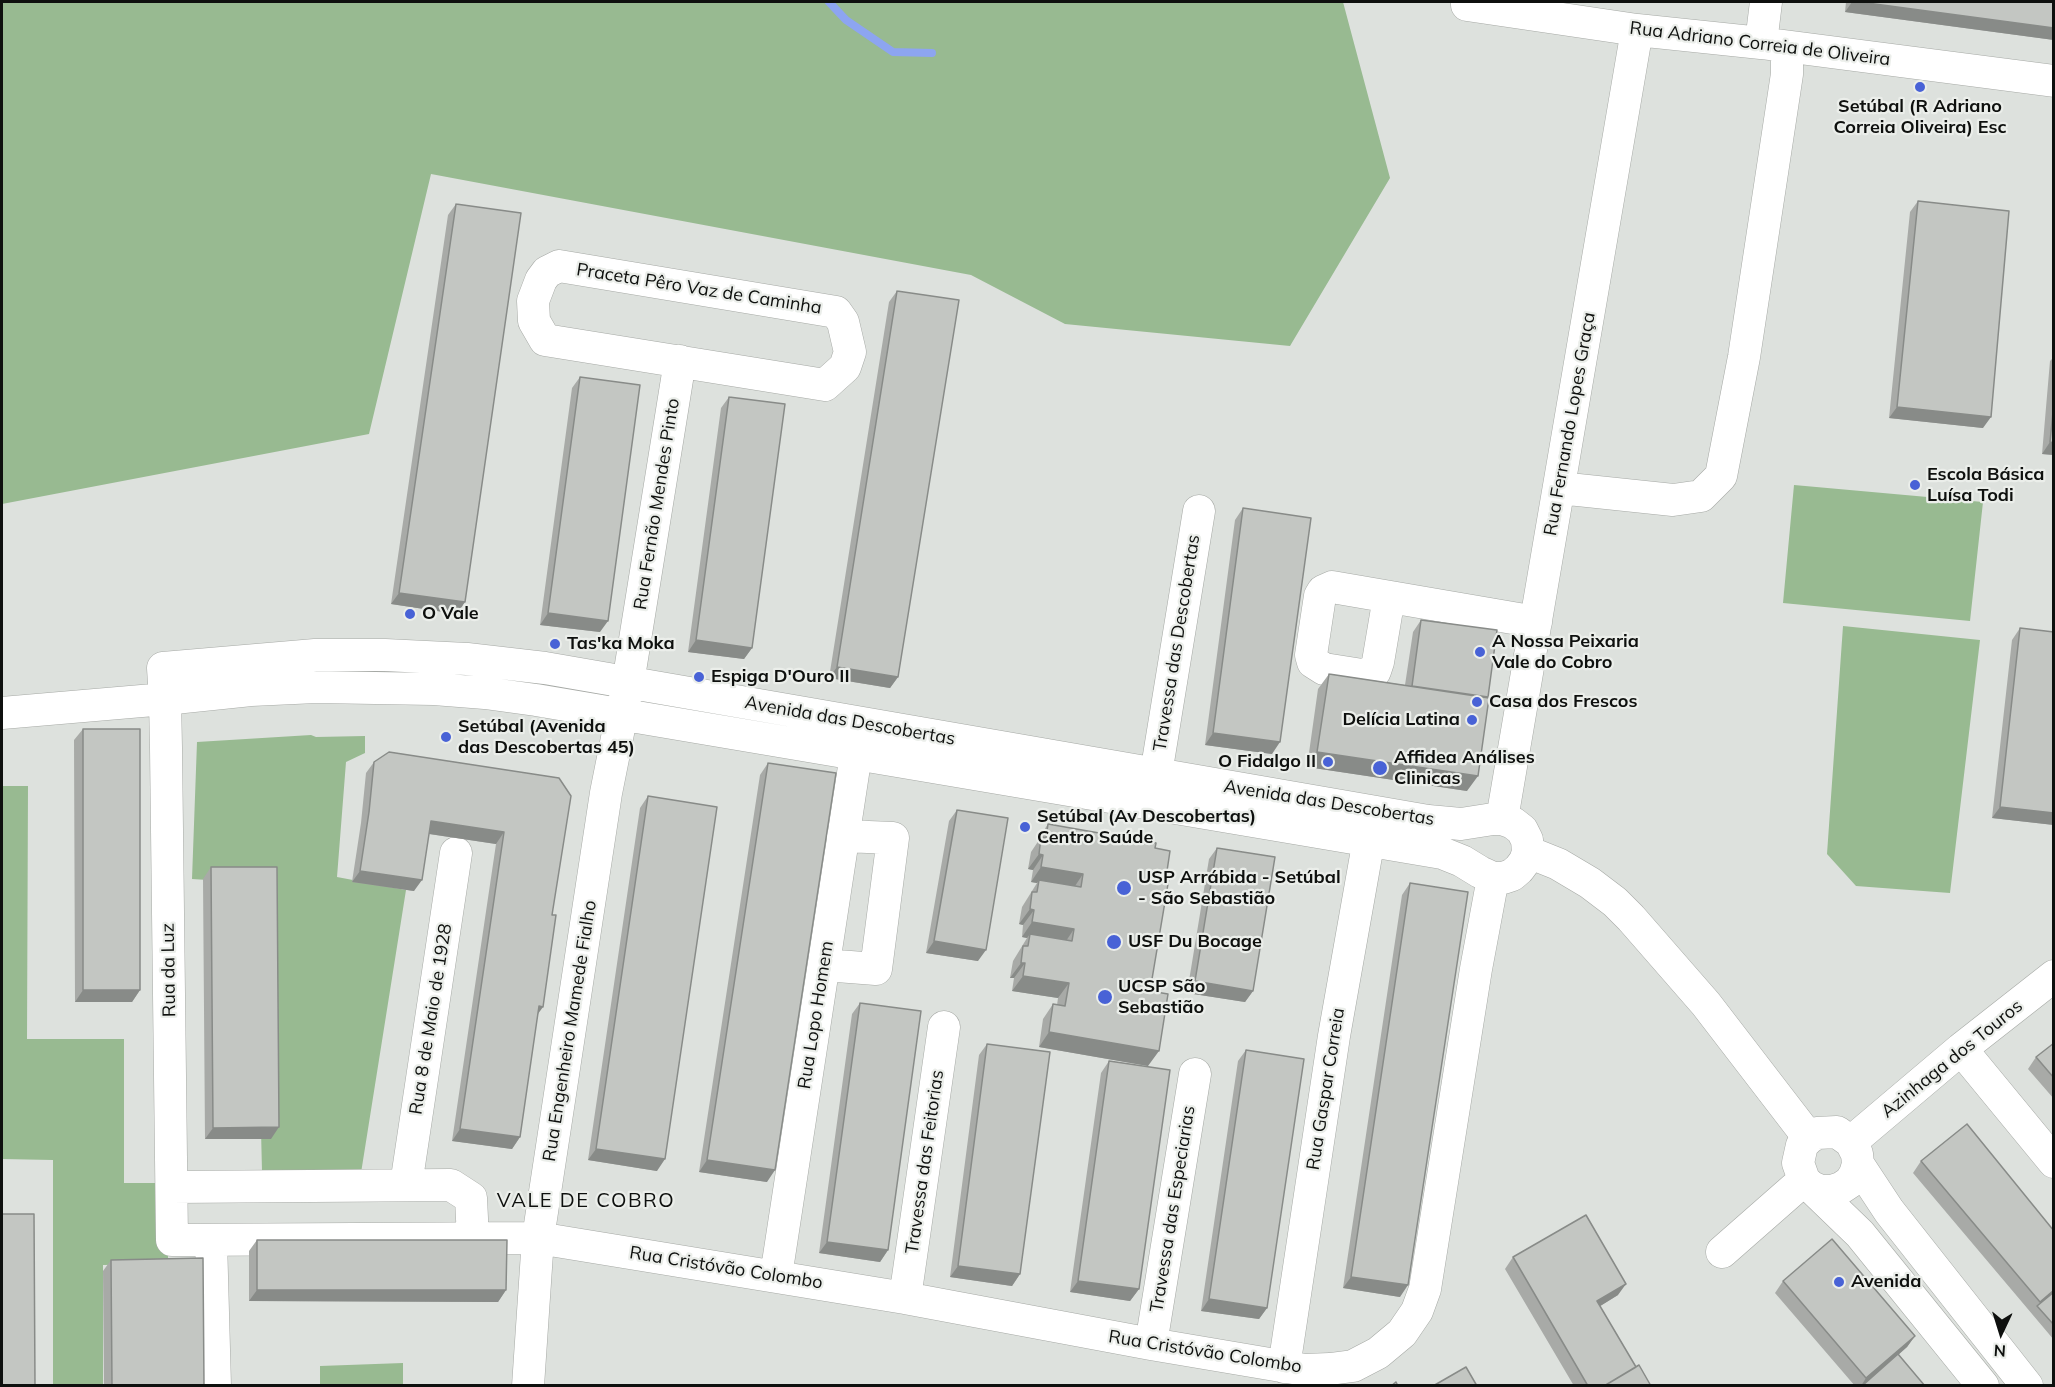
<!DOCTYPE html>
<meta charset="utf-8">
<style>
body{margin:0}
#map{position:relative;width:2055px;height:1387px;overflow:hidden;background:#dde1dd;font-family:Mulish,sans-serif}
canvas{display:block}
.frame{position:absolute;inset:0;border:3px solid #0e100e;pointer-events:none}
.north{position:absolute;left:1971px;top:1303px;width:60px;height:60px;-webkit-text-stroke:4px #ebeeea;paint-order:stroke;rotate:184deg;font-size:16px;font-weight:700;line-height:24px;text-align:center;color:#0e100e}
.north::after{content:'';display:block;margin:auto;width:21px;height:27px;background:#0e100e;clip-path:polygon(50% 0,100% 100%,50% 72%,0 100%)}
</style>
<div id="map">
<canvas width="2055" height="1387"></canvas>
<div class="frame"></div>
<div class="north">N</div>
</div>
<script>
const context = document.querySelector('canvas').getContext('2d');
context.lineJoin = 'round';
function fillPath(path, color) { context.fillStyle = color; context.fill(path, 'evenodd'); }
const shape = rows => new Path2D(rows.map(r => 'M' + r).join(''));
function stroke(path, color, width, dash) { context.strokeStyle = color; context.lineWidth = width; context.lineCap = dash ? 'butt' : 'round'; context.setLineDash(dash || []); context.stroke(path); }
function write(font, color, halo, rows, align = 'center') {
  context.font = font + ' Mulish,sans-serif'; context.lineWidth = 4.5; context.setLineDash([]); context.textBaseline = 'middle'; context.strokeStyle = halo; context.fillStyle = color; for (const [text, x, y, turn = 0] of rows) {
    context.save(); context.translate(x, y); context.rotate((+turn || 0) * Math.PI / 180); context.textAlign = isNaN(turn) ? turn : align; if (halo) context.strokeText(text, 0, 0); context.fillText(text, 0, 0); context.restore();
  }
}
fillPath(shape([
 [2,2,1343,2,1390,178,1290,346,1065,324,971,275,431,174,369,434,2,504],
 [1794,485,1983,502,1970,621,1783,603],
 [1843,626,1980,640,1950,893,1856,886,1827,854],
 [311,735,316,737,365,736,365,753,346,762,337,877,406,890,361,1173,262,1171,255,883,192,879,197,742],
 [2,786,28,786,27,1039,124,1039,124,1183,168,1183,168,1264,103,1265,103,1385,53,1385,53,1160,2,1159],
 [403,1363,403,1385,320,1385,320,1366]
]), '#98ba91');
stroke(shape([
 [829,2,846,20,893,52,932,53]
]), '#8da5f0', 8);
const minor = shape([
 [1467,2,1467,5,1637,30,1761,43,2054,81],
 [1761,43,1766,2],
 [559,266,836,312,843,322,850,352,845,367,825,385,545,340,534,321,533,301,541,280,547,272,559,266],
 [1559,488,1673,500,1701,496,1721,476,1744,357,1787,74,1787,47],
 [1389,597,1378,662,1375,671,1362,675,1324,669,1313,662,1311,655,1320,596,1323,591,1332,587,1536,622],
 [2,713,165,699,251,690,316,687,434,689,485,693,536,700,1442,853,1462,861,1480,872,1493,878,1503,878,1512,875,1519,869,1525,861,1528,852,1527,840,1522,830,1513,823,1502,819,1493,819,1461,824,1428,821,545,668,467,659,385,655,315,655,163,668,165,699,166,748,172,1240,538,1238,905,1298,1151,1344,1305,1370,1330,1369,1353,1366,1378,1353,1402,1333,1417,1311,1425,1289,1476,969,1493,878],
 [1156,774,1199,511],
 [1502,819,1637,30],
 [1528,852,1558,864,1590,883,1615,902,1631,918,1706,1004,1809,1138],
 [824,965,876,969,893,838,843,836],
 [1961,1049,2054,1162],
 [1851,1142,1961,1049,2054,976],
 [1858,1164,1889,1211,2027,1386],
 [406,1185,456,853],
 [172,1187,451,1185,471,1198,473,1239],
 [1812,1187,1821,1191,1832,1191,1841,1188,1850,1182,1855,1174,1858,1164,1857,1154,1851,1142,1837,1132,1817,1133,1809,1138,1802,1145,1798,1163,1804,1180,1860,1234,1983,1386],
 [211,1240,215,1386],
 [1722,1252,1804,1180],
 [776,1276,856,754],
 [905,1298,944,1027],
 [1151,1344,1195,1074],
 [1284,1367,1334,1036,1372,822],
 [528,1386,538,1238,606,793,628,683,680,361]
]);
stroke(minor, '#a6a9a5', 33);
stroke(minor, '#fff', 32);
fillPath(shape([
 [1846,2,2054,2,2054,40,1845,12],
 [1918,201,1983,428,1889,418,1910,212],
 [456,204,457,614,391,604,448,215],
 [2054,280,2054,300,2052,300],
 [897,291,898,677,890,688,829,678,889,302],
 [2054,357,2054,455,2042,454,2050,361],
 [580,377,600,632,540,625,572,388],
 [729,397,752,648,744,659,688,652,721,408],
 [1243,508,1272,754,1205,745,1235,520],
 [1421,620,1467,791,1307,767,1318,689,1329,674,1405,685,1413,632],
 [2020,628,2054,632,2054,825,1992,818,2012,640],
 [83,729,140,990,132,1002,75,1002,74,740],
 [374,762,559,778,552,915,520,1137,512,1149,452,1141,496,844,429,834,414,891,352,882,361,823,366,773],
 [768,763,767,1182,699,1172,760,775],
 [648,796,657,1171,588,1160,640,808],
 [957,810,978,961,926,953,949,821],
 [1048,824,1155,848,1150,991,1148,1066,1039,1047,1043,1019,1053,1004,1057,1005,1058,998,1012,991,1014,978,1010,978,1013,961,1027,938,1022,937,1023,925,1019,924,1022,907,1037,883,1031,882,1033,870,1028,869,1031,852,1037,843,1038,839],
 [1217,848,1253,991,1245,1002,1187,993,1209,859],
 [211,867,271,1139,205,1139,203,879],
 [1410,883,1400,1297,1343,1288,1402,895],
 [860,1003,888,1250,880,1262,819,1253,852,1014],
 [2054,1043,2054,1099,2028,1069,2036,1057],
 [987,1044,1020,1274,1012,1286,950,1277,979,1055],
 [1246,1050,1267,1308,1259,1319,1201,1311,1238,1061],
 [1109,1061,1139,1289,1130,1301,1070,1292,1101,1073],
 [1921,1161,2054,1231,2054,1340,1913,1173],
 [257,1240,506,1290,498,1302,249,1301,249,1251],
 [1513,1257,1618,1295,1600,1306,1636,1367,1651,1386,1574,1386,1505,1269],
 [111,1260,204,1386,104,1386,103,1271],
 [1783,1281,1915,1336,1907,1347,1898,1355,1925,1386,1855,1386,1775,1293]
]), '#a8aaa7');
fillPath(shape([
 [1852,2,1860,2,2054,28,2054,40,1845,12],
 [1897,407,1991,417,1983,428,1889,418],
 [2050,442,2054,443,2054,455,2042,454],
 [399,593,465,602,457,614,391,604],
 [548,613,608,621,600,632,540,625],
 [696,640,752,648,744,659,688,652],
 [837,667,898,677,890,688,829,678],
 [1213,733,1280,742,1272,754,1205,745],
 [1317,752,1478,776,1467,791,1307,767],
 [2000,807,2054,813,2054,825,1992,818],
 [431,821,504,832,496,844,423,833],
 [1039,854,1043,855,1033,870,1028,869],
 [1041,867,1083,874,1073,889,1039,880,1037,883,1031,882],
 [360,871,422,880,414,891,352,882],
 [1030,909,1034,910,1023,925,1019,924],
 [1032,922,1074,929,1064,944,1030,934,1027,938,1022,937],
 [934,941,986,950,978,961,926,953],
 [1021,963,1025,963,1014,978,1010,978],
 [1023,976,1069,983,1058,998,1012,991],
 [1195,981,1253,991,1245,1002,1187,993],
 [83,990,140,990,132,1002,75,1002],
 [539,1006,543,1007,535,1018],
 [1049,1032,1159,1051,1148,1066,1039,1047],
 [279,1127,271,1139,205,1139,213,1128],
 [460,1129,520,1137,512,1149,452,1141],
 [596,1149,665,1159,657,1171,588,1160],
 [707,1160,775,1170,767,1182,699,1172],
 [827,1242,888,1250,880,1262,819,1253],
 [958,1266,1020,1274,1012,1286,950,1277],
 [1351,1277,1408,1285,1400,1297,1343,1288],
 [1078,1281,1139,1289,1130,1301,1070,1292],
 [1626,1284,1618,1295,1589,1313,1597,1301],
 [257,1290,506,1290,498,1302,249,1301],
 [1209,1299,1267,1308,1259,1319,1201,1311],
 [1915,1336,1907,1347,1863,1386,1861,1386,1866,1378]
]), '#888b88');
const building = shape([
 [1860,2,2054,2,2054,28,1860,2],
 [1918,201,2009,211,1991,417,1897,407,1918,201],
 [456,204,521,213,465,602,399,593,456,204],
 [897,291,959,300,898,677,837,667,897,291],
 [580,377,640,385,608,621,548,613,580,377],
 [729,397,785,404,752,648,696,640,729,397],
 [2054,402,2054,443,2050,442,2054,402],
 [1243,508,1311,518,1280,742,1213,733,1243,508],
 [1421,620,1497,630,1488,697,1412,686,1421,620],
 [2020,628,2054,632,2054,813,2000,807,2020,628],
 [1329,674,1489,698,1478,776,1317,752,1329,674],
 [83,729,140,729,140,990,83,990,83,729],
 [389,752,559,778,571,796,552,915,556,915,543,1007,539,1006,520,1137,460,1129,504,832,431,821,422,880,360,871,369,812,374,762,389,752],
 [768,763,836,773,775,1170,707,1160,768,763],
 [648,796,717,807,665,1159,596,1149,648,796],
 [957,810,1008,818,986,950,934,941,957,810],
 [1048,824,1156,843,1155,848,1170,851,1167,871,1170,872,1150,991,1168,994,1159,1051,1049,1032,1053,1004,1065,1006,1069,983,1023,976,1025,963,1021,963,1023,946,1028,946,1030,934,1072,941,1074,929,1032,922,1034,910,1030,909,1032,892,1037,892,1039,880,1081,887,1083,874,1041,867,1043,855,1039,854,1041,837,1046,838,1048,824],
 [1217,848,1275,857,1253,991,1195,981,1217,848],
 [211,867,277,867,279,1127,213,1128,211,867],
 [1410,883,1468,892,1408,1285,1351,1277,1410,883],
 [860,1003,921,1011,888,1250,827,1242,860,1003],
 [2054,1043,2054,1078,2036,1057,2054,1043],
 [987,1044,1050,1052,1020,1274,958,1266,987,1044],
 [1246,1050,1304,1059,1267,1308,1209,1299,1246,1050],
 [1109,1061,1170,1070,1139,1289,1078,1281,1109,1061],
 [1967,1124,2054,1231,2054,1290,2040,1302,1921,1161,1967,1124],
 [2,1214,34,1214,35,1386,2,1386,2,1214],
 [1586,1215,1626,1284,1597,1301,1636,1367,1604,1386,1588,1386,1513,1257,1586,1215],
 [1832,1239,1915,1336,1866,1378,1783,1281,1832,1239],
 [257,1240,507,1240,506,1290,257,1290,257,1240],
 [203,1258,204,1386,112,1386,111,1260,203,1258],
 [2054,1292,2054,1325,2037,1306,2054,1292],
 [1898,1354,1925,1386,1862,1386,1898,1354],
 [1639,1365,1651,1386,1604,1386,1639,1365],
 [1466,1367,1477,1386,1433,1386,1466,1367],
 [1396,1382,1398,1386,1391,1386,1396,1382]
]);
fillPath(building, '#c3c6c2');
stroke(building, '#888b88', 1.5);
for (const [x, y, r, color] of [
 [1920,87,6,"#4862d6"],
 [1915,485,6,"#4862d6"],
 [410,614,6,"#4862d6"],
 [555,644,6,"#4862d6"],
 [1480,652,6,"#4862d6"],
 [699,677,6,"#4862d6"],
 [1477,702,6,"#4862d6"],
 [1472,720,6,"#4862d6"],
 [446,737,6,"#4862d6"],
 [1328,762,6,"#4862d6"],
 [1380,768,8,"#4862d6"],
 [1025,827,6,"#4862d6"],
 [1124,888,8,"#4862d6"],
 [1114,942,8,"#4862d6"],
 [1105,997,8,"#4862d6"],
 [1839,1282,6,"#4862d6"]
]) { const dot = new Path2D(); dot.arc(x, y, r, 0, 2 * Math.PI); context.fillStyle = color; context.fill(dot); stroke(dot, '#ebeeea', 2); }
write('18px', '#0e100e', '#ebeeea', [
 ["Rua Adriano Correia de Oliveira",1760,44,7],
 ["Praceta Pêro Vaz de Caminha",699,289,9],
 ["Rua Fernando Lopes Graça",1570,424,-80],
 ["Rua Fernão Mendes Pinto",657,504,-81],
 ["Travessa das Descobertas",1177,643,-81],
 ["Avenida das Descobertas",850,721,10],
 ["Avenida das Descobertas",1329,803,9],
 ["Rua da Luz",169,970,-91],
 ["Rua Lopo Homem",816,1015,-81],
 ["Rua 8 de Maio de 1928",431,1019,-81],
 ["Rua Engenheiro Mamede Fialho",570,1031,-81],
 ["Azinhaga dos Touros",1952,1059,-39],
 ["Rua Gaspar Correia",1326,1089,-81],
 ["Travessa das Feitorias",925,1162,-82],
 ["Travessa das Especiarias",1173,1209,-81],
 ["Rua Cristóvão Colombo",726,1268,9],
 ["Rua Cristóvão Colombo",1205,1352,9]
]);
write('bold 18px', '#0e100e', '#ebeeea', [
 ["Setúbal (R Adriano",1920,107,"center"],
 ["Correia Oliveira) Esc",1920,128,"center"],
 ["Escola Básica",1927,475],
 ["Luísa Todi",1927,496],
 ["O Vale",422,614],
 ["A Nossa Peixaria",1492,642],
 ["Vale do Cobro",1492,663],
 ["Tas'ka Moka",567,644],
 ["Espiga D'Ouro II",711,677],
 ["Casa dos Frescos",1489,702],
 ["Delícia Latina",1460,720,"right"],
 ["Setúbal (Avenida",458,727],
 ["das Descobertas 45)",458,748],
 ["Affidea Análises",1394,758],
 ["Clinicas",1394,779],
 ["O Fidalgo II",1316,762,"right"],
 ["Setúbal (Av Descobertas)",1037,817],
 ["Centro Saúde",1037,838],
 ["USP Arrábida - Setúbal",1138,878],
 ["- São Sebastião",1138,899],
 ["USF Du Bocage",1128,942],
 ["UCSP São",1118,987],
 ["Sebastião",1118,1008],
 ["Avenida",1851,1282]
], 'left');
context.letterSpacing = '1.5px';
write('20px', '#0e100e', '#ebeeea', [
 ["VALE DE COBRO",586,1201]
]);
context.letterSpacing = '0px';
</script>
